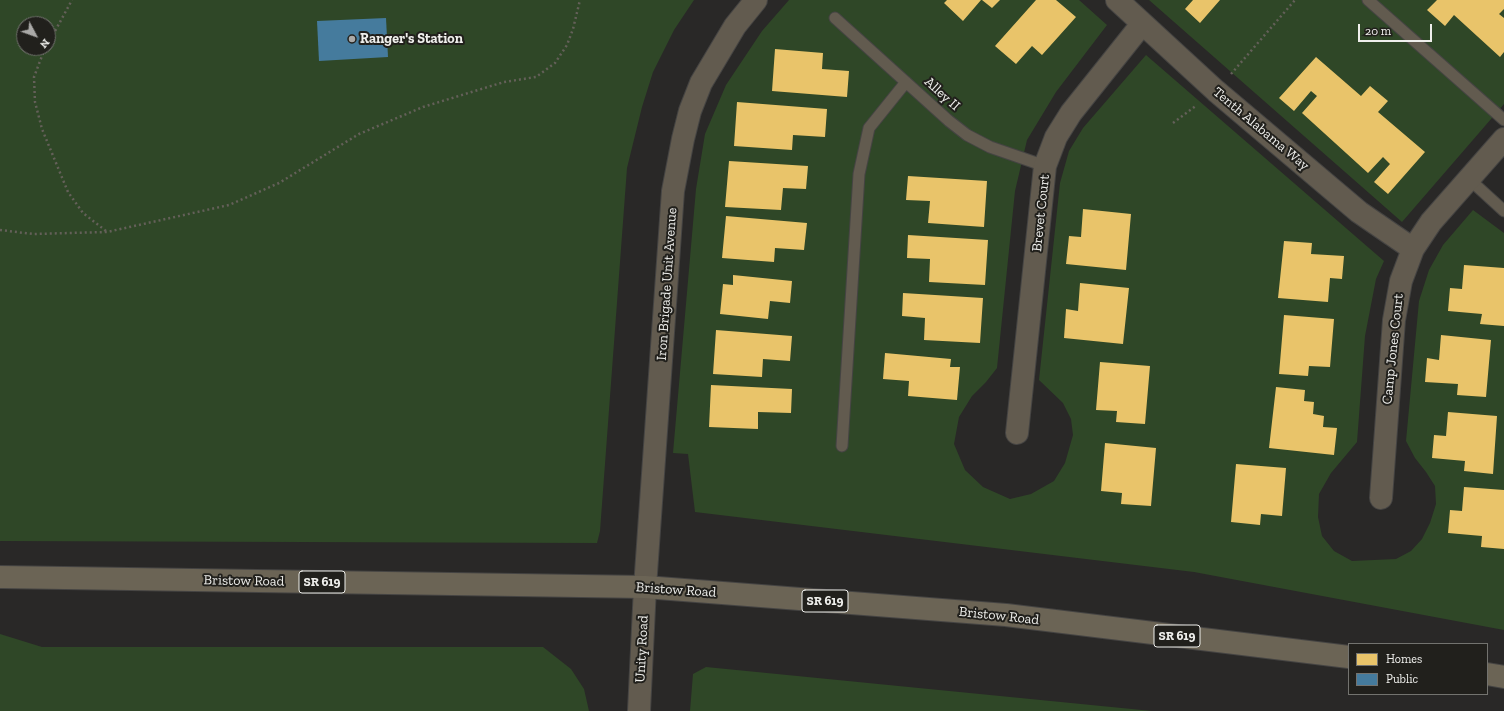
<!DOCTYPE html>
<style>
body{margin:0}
#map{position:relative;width:1504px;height:711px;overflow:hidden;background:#292827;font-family:"Zilla Slab",serif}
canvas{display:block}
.legend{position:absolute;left:1348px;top:643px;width:140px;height:52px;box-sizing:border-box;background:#21201c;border:1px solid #73736f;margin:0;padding:5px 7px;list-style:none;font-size:12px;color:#efefec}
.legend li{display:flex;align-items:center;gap:8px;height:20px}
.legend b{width:20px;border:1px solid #73736f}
.north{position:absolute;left:16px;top:16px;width:40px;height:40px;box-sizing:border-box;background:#21201c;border:1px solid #73736f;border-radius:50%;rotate:131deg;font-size:11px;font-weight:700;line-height:16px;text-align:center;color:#efefec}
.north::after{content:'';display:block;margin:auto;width:14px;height:18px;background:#aaa9a7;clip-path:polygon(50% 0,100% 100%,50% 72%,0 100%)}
.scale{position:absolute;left:1358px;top:24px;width:74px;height:18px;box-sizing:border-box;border:2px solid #efefec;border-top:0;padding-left:5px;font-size:12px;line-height:14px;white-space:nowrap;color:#efefec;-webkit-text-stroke:3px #21201c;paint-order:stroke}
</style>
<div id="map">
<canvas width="1504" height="711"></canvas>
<ul class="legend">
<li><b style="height:11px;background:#e9c46a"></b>Homes</li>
<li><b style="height:11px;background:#457b9d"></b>Public</li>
</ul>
<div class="north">N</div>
<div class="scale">20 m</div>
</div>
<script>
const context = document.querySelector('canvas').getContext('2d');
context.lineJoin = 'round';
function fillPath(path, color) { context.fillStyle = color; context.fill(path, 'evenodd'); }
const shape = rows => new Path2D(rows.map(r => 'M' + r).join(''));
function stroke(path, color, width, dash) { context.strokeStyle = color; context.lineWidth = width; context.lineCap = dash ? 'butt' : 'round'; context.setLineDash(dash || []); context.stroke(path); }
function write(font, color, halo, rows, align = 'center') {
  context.font = font + ' "Zilla Slab",serif'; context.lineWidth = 4; context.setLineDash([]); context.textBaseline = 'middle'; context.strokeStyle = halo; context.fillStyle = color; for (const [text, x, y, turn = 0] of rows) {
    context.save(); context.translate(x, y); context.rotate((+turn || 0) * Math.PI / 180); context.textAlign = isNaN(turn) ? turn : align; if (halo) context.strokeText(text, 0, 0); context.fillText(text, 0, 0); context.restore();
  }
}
fillPath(shape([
 [0,0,694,0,674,30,653,72,642,107,627,168,600,531,597,543,0,541],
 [24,24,48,24,48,48,24,48],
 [789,0,1079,0,1107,25,1056,92,1027,140,1015,191,997,368,986,382,972,396,959,417,954,444,965,470,983,487,1010,499,1031,494,1054,481,1065,463,1073,435,1071,419,1063,403,1039,380,1060,183,1069,151,1083,128,1146,55,1384,261,1376,279,1365,336,1357,442,1331,473,1319,494,1318,517,1322,536,1334,551,1352,561,1396,559,1411,551,1422,539,1430,523,1436,504,1435,486,1426,472,1415,458,1406,441,1419,301,1429,270,1443,245,1473,210,1504,233,1504,630,1194,572,695,512,688,454,673,453,696,189,705,134,726,85,762,31],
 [1149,0,1504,0,1504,104,1402,222],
 [0,634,42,647,543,647,571,669,584,689,589,711,0,711],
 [706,667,1152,711,690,711,693,674]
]), '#2f4727');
fillPath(shape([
 [947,0,981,0,963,21,944,3],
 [982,0,1000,0,992,8],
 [1036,0,1056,0,1076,17,1042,55,1032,46,1016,64,995,46],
 [1193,0,1220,0,1200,23,1185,9],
 [1437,0,1504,0,1504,9,1499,14,1504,18,1504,52,1500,57,1454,15,1445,26,1427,10],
 [775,49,823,53,822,69,849,71,847,97,772,91],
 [1316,57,1361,96,1370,86,1388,101,1378,112,1425,152,1388,194,1374,182,1390,164,1383,157,1368,173,1302,113,1317,96,1311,91,1294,111,1279,98],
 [737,102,827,109,825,137,793,135,792,150,734,146],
 [729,161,808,166,806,189,783,188,781,210,725,207],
 [908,176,987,181,984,227,928,223,930,201,906,200],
 [1083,209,1131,214,1126,270,1066,264,1069,236,1081,237],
 [726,216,807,223,804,250,775,248,774,262,722,258],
 [908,235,988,240,985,285,929,282,930,259,907,258],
 [1284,241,1312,243,1311,254,1344,256,1342,279,1330,278,1328,302,1278,298],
 [1464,265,1504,268,1504,326,1480,324,1482,314,1448,311,1450,288,1462,289],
 [733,275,792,281,790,303,770,301,768,319,720,314,723,284,733,285],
 [1080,283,1129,288,1123,344,1064,338,1066,309,1078,311],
 [903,293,983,298,980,343,924,340,925,318,902,316],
 [1284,315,1334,319,1330,367,1309,366,1308,376,1279,374],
 [716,330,792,336,790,361,763,359,762,377,713,374],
 [1441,335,1491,340,1486,397,1457,395,1458,384,1425,382,1427,358,1439,360],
 [885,353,951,359,950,367,960,367,957,400,908,396,909,381,883,379],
 [1100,362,1150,366,1145,424,1116,422,1117,411,1096,410],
 [711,385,792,389,791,413,758,412,758,429,709,427],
 [1276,387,1305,390,1304,401,1314,402,1313,414,1324,416,1323,427,1337,428,1334,455,1269,448],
 [1448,412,1497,416,1493,474,1464,471,1465,461,1432,458,1434,435,1446,436],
 [1105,443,1156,448,1151,506,1121,504,1122,493,1101,491],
 [1236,464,1286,468,1282,516,1261,514,1260,525,1231,522],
 [1464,487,1504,490,1504,549,1481,547,1482,536,1448,533,1450,510,1462,511]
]), '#e9c46a');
fillPath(shape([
 [386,18,388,57,319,61,317,21]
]), '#457b9d');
const service = shape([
 [1368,0,1504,120],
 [835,18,949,121,967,135,990,147,1045,166],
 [1469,179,1504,211],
 [842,446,859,174,869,128,906,82]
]);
const minor = shape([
 [1117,0,1216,91,1359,212,1413,249],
 [1017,433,1045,166,1056,137,1071,113,1142,24],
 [1381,498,1394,320,1401,281,1413,249,1431,222,1504,139],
 [639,711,645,587,673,191,683,139,690,111,701,83,735,26,756,0]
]);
const primary = shape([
 [0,577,645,587,1006,615,1349,657],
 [1487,674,1504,677]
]);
stroke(service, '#454443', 13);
stroke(minor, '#454443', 24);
stroke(primary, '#454443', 24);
stroke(shape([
 [48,44,72,0],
 [45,48,34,77,35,102,42,129,68,192,83,213,106,231],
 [1231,74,1295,0],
 [1173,123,1197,105],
 [0,230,33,234,107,232,229,205,279,183,359,134,423,107,504,82,536,77,555,63,567,45,573,29,580,0]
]), '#646059', 2.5, [2, 3]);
stroke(service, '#625b4f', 11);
stroke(minor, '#625b4f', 22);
stroke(primary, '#6b6455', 22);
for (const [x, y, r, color] of [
 [352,39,4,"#aaa9a7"]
]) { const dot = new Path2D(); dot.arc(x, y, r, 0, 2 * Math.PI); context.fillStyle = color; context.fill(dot); stroke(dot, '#21201c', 1.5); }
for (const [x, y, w] of [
 [322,582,46],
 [825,601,46],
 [1177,636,46]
]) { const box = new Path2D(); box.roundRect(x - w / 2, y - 11, w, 22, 3); context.fillStyle = '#21201c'; context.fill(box); stroke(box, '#efefec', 1); }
write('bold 13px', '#efefec', null, [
 ["SR 619",322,582],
 ["SR 619",825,601],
 ["SR 619",1177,636]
]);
write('bold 14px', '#efefec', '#21201c', [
 ["Ranger's Station",360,39]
], 'left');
write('14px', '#efefec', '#21201c', [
 ["Alley II",942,94,42],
 ["Tenth Alabama Way",1261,129,40],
 ["Brevet Court",1041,213,-84],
 ["Iron Brigade Unit Avenue",667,284,-86],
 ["Camp Jones Court",1393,349,-84],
 ["Bristow Road",244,581,1],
 ["Bristow Road",676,590,4],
 ["Bristow Road",999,616,6],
 ["Unity Road",642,649,-87]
]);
</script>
